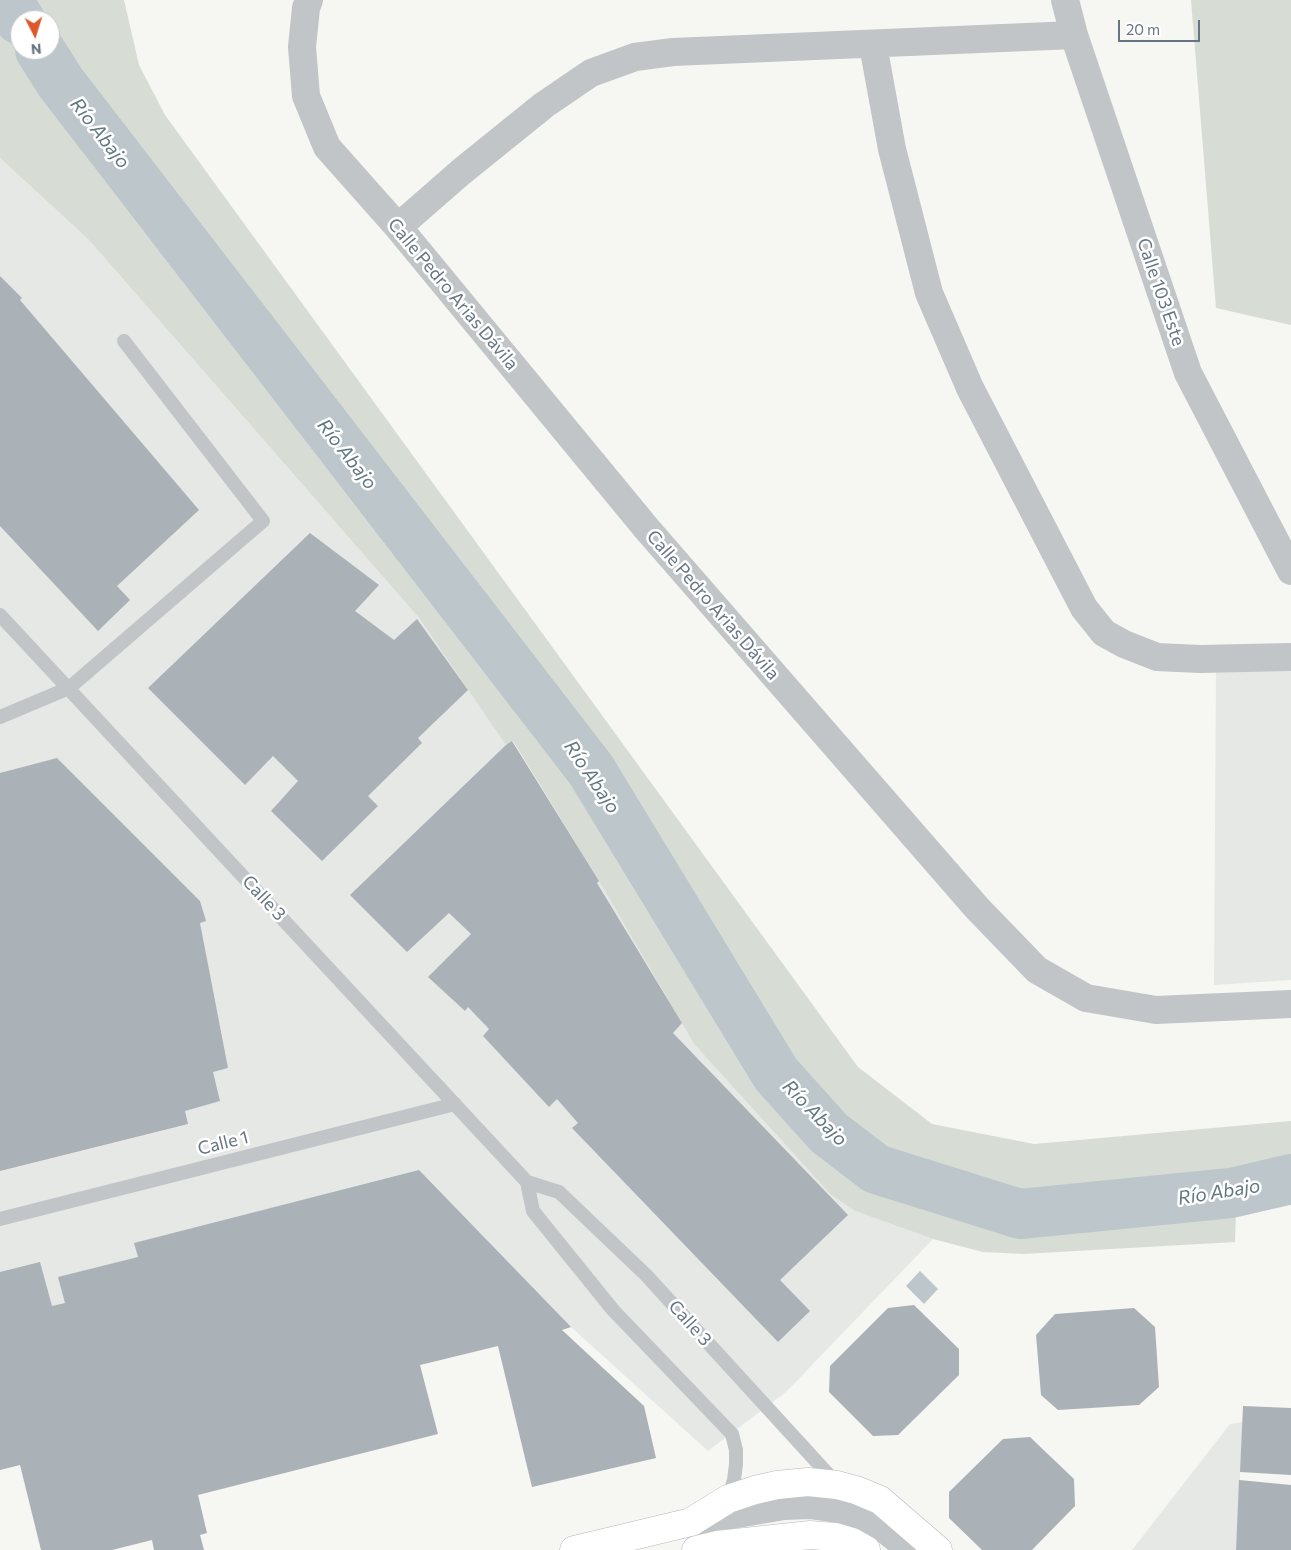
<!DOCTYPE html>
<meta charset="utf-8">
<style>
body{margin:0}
#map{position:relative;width:1291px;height:1550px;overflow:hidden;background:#f6f6f3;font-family:Commissioner,sans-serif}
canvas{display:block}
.north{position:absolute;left:10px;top:10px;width:50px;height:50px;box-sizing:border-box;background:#fff;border:1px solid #c2c8cd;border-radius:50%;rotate:175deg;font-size:14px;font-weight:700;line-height:20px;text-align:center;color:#667583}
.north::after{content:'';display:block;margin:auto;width:18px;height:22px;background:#df5629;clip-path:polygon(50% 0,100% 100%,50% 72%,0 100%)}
.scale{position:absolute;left:1118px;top:20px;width:82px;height:22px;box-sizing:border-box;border:2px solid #667583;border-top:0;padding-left:6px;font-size:15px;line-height:18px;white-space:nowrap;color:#667583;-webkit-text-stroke:4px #fff;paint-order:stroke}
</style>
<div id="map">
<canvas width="1291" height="1550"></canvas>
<div class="north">N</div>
<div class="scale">20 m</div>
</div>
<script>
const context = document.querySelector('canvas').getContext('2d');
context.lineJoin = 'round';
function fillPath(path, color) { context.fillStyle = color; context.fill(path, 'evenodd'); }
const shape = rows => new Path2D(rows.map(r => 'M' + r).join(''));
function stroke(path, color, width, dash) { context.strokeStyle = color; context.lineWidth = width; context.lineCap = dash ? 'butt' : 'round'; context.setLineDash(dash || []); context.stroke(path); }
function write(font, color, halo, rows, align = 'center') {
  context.font = font + ' Commissioner,sans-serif'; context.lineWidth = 5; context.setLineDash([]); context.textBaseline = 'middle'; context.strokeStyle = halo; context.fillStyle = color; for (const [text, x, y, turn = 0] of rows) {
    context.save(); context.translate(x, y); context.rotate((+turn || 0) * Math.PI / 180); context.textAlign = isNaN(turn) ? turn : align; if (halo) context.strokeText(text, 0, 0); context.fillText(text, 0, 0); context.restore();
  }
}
fillPath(shape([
 [0,158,89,240,419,618,506,744,512,741,601,884,694,1044,831,1195,855,1211,933,1239,787,1391,708,1451,571,1327,0,1470],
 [1291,665,1291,980,1214,985,1216,668],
 [1243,1422,1236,1550,1132,1550,1230,1424]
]), '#e6e8e6');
fillPath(shape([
 [0,0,124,0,139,65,165,115,858,1067,932,1124,1034,1144,1291,1121,1291,1199,1236,1208,1235,1242,1023,1254,983,1252,933,1239,855,1211,831,1195,694,1044,599,881,513,741,506,745,419,618,89,240,0,158],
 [20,20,50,20,50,50,20,50],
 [1191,0,1291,0,1291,325,1216,308]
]), '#d7ddd4');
fillPath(shape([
 [920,1271,938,1289,924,1304,906,1286]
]), '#bcc6cb');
stroke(shape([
 [7,0,20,20],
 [40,50,61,83,591,770,776,1074,829,1133,876,1169,1020,1214,1231,1193,1291,1179]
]), '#bcc6cb', 50);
fillPath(shape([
 [0,276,22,298,20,300,199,510,117,586,130,600,98,631,0,526],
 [310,533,379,585,355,611,394,640,417,619,468,690,418,738,422,743,368,796,378,806,322,861,271,811,298,781,273,756,245,785,148,688],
 [512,741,599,881,597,883,682,1023,673,1033,848,1215,780,1280,810,1311,778,1342,572,1128,578,1123,557,1099,549,1107,483,1036,489,1029,468,1007,465,1011,428,977,471,934,449,913,407,952,350,895,506,745],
 [57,758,200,901,206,921,200,923,228,1068,213,1072,220,1101,185,1111,188,1124,0,1171,0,773],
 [419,1170,571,1327,562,1330,644,1406,656,1458,532,1487,498,1346,420,1365,438,1434,198,1495,207,1533,200,1535,204,1550,154,1550,152,1540,112,1550,41,1550,20,1465,0,1470,0,1272,40,1262,52,1306,65,1303,58,1277,138,1257,134,1243],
 [914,1305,959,1349,959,1375,898,1435,873,1436,829,1392,830,1366,888,1308],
 [1134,1308,1155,1327,1159,1387,1139,1405,1058,1410,1041,1395,1036,1335,1055,1314],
 [1243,1406,1291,1408,1291,1475,1240,1472],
 [1030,1437,1074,1479,1075,1506,1032,1550,982,1550,949,1518,949,1492,1003,1439],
 [1239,1480,1291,1485,1291,1550,1236,1550]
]), '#aab1b7');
const secondary = shape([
 [574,1550,691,1522,728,1499,755,1490,777,1485,808,1482,837,1485,856,1490,880,1500,938,1550],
 [696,1550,717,1545,810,1535,835,1537,852,1542,866,1550]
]);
stroke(secondary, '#b4b8bd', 29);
stroke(shape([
 [0,615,527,1182,559,1192,646,1275,837,1484],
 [0,717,69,688,263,521,124,341],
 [527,1182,533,1211,613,1310,732,1434,736,1450,736,1464,734,1480,728,1499],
 [0,1219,455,1104]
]), '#c1c5c8', 14);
stroke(shape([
 [309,0,306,8,302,47,306,96,327,147,398,227,647,529,977,908,1037,970,1086,998,1156,1010,1291,1004],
 [1065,0,1074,35,1188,373,1291,571],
 [873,45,892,149,929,293,970,388,1084,608,1104,633,1124,644,1157,657,1200,659,1291,657],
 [398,227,461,172,544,105,591,73,635,57,673,52,1074,35],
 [691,1522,784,1506,809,1505,831,1508,858,1516,883,1528,911,1550]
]), '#c1c5c8', 28);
stroke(secondary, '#fff', 28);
write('18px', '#667583', '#fff', [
 ["Calle 103 Este",1161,292,71],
 ["Calle Pedro Arias Dávila",453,294,50],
 ["Calle Pedro Arias Dávila",713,605,49],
 ["Calle 3",264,898,47],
 ["Calle 1",223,1143,-14],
 ["Calle 3",690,1323,48]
]);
write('italic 19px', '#61777f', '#fff', [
 ["Río Abajo",100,133,52],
 ["Río Abajo",347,454,52],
 ["Río Abajo",592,777,56],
 ["Río Abajo",815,1113,46],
 ["Río Abajo",1219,1192,-9]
]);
</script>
